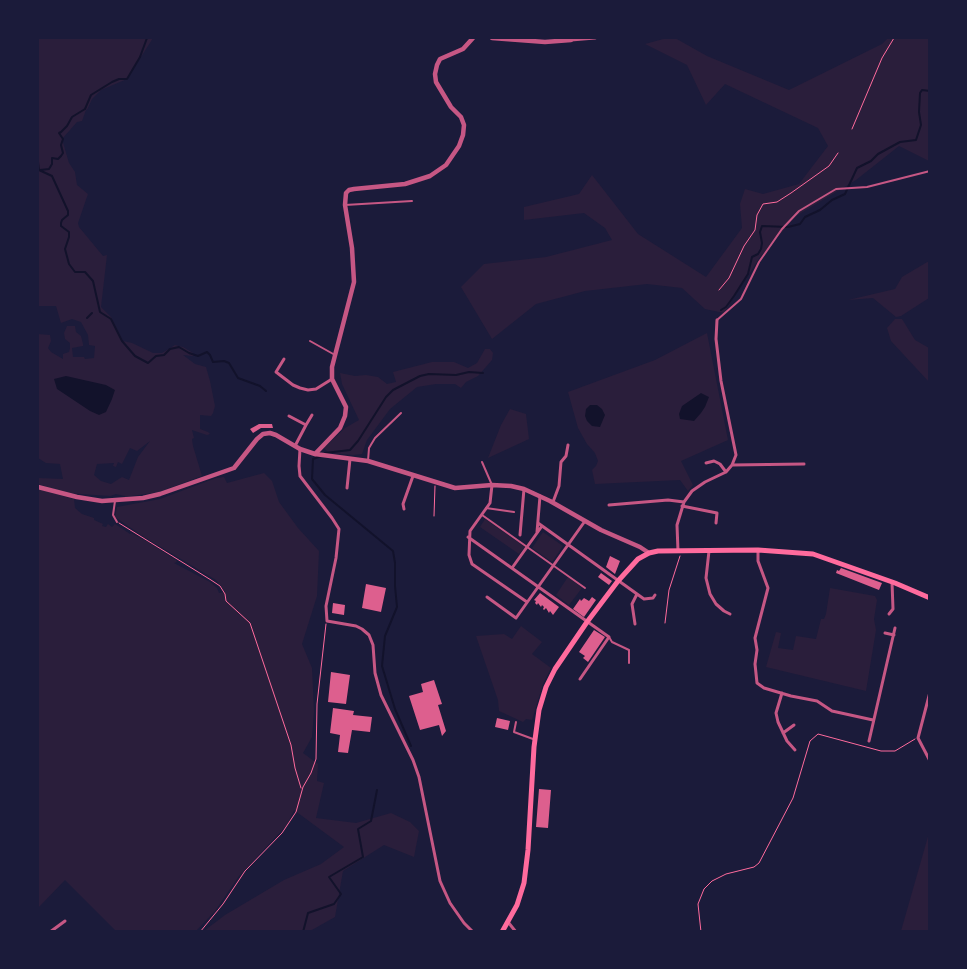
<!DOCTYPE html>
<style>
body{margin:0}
#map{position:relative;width:967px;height:969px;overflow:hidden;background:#1b1b3a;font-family:Overpass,sans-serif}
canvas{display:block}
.frame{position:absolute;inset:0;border:39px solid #1b1b3a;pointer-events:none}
</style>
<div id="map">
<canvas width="967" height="969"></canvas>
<div class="frame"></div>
</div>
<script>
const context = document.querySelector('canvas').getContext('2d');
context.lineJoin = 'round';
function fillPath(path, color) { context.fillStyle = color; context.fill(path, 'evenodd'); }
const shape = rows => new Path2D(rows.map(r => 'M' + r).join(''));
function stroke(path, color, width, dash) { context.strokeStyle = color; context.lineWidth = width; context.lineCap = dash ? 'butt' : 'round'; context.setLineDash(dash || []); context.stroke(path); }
fillPath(shape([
 [38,38,153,38,127,79,101,90,92,99,87,110,85,108,86,110,82,121,77,122,62,139,69,163,75,172,77,185,88,194,78,223,79,227,103,256,107,255,101,307,111,317,123,341,132,343,153,353,162,353,175,345,183,347,193,353,193,356,183,355,195,364,206,367,210,381,215,406,213,413,211,416,200,415,200,429,208,432,210,434,207,435,192,430,194,438,192,439,193,446,202,476,159,492,125,497,125,496,116,494,110,496,66,493,38,484,38,478,63,479,60,464,46,463,38,458,38,334,50,335,51,341,48,348,51,352,63,359,63,354,69,352,70,348,70,343,65,339,64,333,67,326,75,326,76,332,81,336,83,344,83,346,72,348,73,357,84,357,85,359,94,358,95,346,89,345,88,335,81,322,72,319,61,323,56,306,38,306],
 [150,441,138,457,129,480,122,477,111,484,101,481,94,475,97,464,114,463,113,466,116,467,118,462,122,464,130,448,137,451],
 [667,38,675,38,707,56,789,90,882,44,888,38,929,38,929,161,899,146,856,180,796,216,760,257,724,313,705,309,682,288,647,284,585,291,536,304,492,339,461,287,484,264,546,257,612,240,605,228,584,213,524,220,524,207,579,194,592,175,638,234,706,277,742,228,740,204,745,189,763,194,799,184,828,146,818,128,725,84,706,105,687,65,645,44],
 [929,261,929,298,901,316,896,317,873,298,848,300,895,289,902,277],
 [895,319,902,319,915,340,929,348,929,382,891,341,887,328],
 [707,333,728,440,681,461,693,485,688,491,680,480,595,484,592,470,596,466,598,461,595,453,587,444,578,428,568,392,655,360],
 [485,349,490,349,493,353,492,360,478,376,466,382,461,388,455,384,436,384,417,387,390,409,367,440,362,454,353,455,329,453,324,448,345,428,359,420,342,384,340,373,355,376,366,375,378,377,387,384,396,382,393,372,432,362,454,362,468,368,477,363],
 [510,409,526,414,529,439,488,458,501,425],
 [264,473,272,481,279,502,298,528,319,551,317,596,302,644,312,668,314,711,312,737,303,753,318,764,317,781,324,783,316,818,356,823,391,813,410,822,419,831,414,857,384,845,343,871,335,917,310,931,204,931,225,915,284,880,321,864,344,847,294,810,287,825,239,876,215,911,196,931,116,931,65,880,38,908,38,489,74,499,75,508,82,514,94,518,94,520,103,524,102,526,106,527,108,524,112,527,115,524,130,534,131,533,148,542,176,560,177,562,174,563,210,582,217,588,219,593,225,592,216,580,144,537,115,517,117,507,160,499,216,478,224,477,227,483],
 [485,519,525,547,519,554,480,527],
 [543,532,563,546,552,562,532,548],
 [568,577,582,588,569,605,556,595],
 [830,588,875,596,877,600,874,619,876,630,866,691,766,667,776,632,781,633,778,648,793,650,796,636,816,639,821,619,824,619,826,614],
 [521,626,542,642,532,654,551,668,543,684,532,720,526,719,523,722,499,711,498,700,476,636,504,634,512,639],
 [929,833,929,931,901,931]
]), '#2a1e3b');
fillPath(shape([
 [66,376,106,385,115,390,112,399,106,412,99,415,90,411,57,389,54,379],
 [701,393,709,397,705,407,701,413,694,421,680,419,679,414,682,406],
 [590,405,597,405,602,409,605,415,600,427,592,426,587,421,585,416,586,409]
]), '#12122b');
stroke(shape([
 [38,162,39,170,52,176,68,211,68,215,62,220,61,223,61,226,69,232,69,237,65,249,69,264,75,272,85,272,93,281,100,312,111,319,122,341,135,356,148,363,156,356,164,355,170,349,179,347,189,353,198,356,207,352,210,355,213,362,224,361,229,363,238,378,260,386,266,391],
 [40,170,49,169,52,164,52,158,58,159,61,156,63,153,61,145,63,139,59,133,61,132,67,126,72,117,85,109,91,95,112,82,119,79,127,79,140,57,147,38],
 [721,310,726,307,734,296,748,274,752,257,758,254,761,249,762,243,760,232,762,226,788,227,800,224,805,217,820,210,832,200,845,194,857,168,871,161,878,154,900,142,916,140,921,125,919,112,920,93,922,90,930,91],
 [87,318,92,313],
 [325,453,350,450,358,441,386,397,393,390,420,376,429,374,456,375,469,372,483,373],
 [321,456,313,459,312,479,325,495,393,551,395,563,395,586,397,607,385,636,382,666,395,709,411,746],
 [303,932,308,913,334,904,341,894,329,877,363,857,358,829,371,821,377,790]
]), '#12122b', 2);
fillPath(shape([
 [259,424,272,424,273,428,261,428,253,433,250,429],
 [610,556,620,561,615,574,606,567],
 [841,568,882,583,879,590,836,573,837,570,839,571],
 [601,573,612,581,609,585,598,577],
 [366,584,386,588,381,612,362,608],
 [540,593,559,607,553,615,550,611,549,613,546,608,544,610,543,609,544,607,542,605,541,607,538,603,537,605,535,603,536,601,534,600],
 [592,597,596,600,584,617,573,609,580,599,581,601,584,598,589,601],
 [333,603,345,605,344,615,332,613],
 [594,630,605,637,588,662,583,658,585,656,579,652],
 [331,672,350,675,346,704,328,702],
 [434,680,442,704,438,705,446,731,442,736,439,725,420,730,409,696,423,692,421,684],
 [333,708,354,711,353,715,372,717,370,732,352,730,348,753,338,752,340,735,330,733],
 [497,718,510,721,508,730,495,727],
 [539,789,551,790,548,828,536,827]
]), '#dd5f8e');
stroke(shape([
 [852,129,882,58,894,38],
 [719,290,729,278,744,246,755,230,757,215,763,204,777,202,791,193,829,166,838,153],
 [434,516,435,486],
 [119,523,211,580,220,586,225,594,226,601,250,623,291,745,295,768,301,788],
 [665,623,669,590,680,556],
 [200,932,223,904,245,871,282,833,296,812,303,787,311,773,316,759,317,704,326,624],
 [701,932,698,904,704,889,712,881,726,874,754,867,759,863,793,798,810,741,818,734,881,751,895,751,915,739]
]), '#ff6b9d', 1);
stroke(shape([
 [345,205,412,201],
 [717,320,741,299,759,262,782,229,799,211,836,189,867,187,930,171],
 [310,341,335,355],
 [368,461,369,448,375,438,401,413],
 [482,462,492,485],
 [115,501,113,515,117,522],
 [486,508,514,512],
 [482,515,585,588],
 [609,637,612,642,629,650,629,663],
 [516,722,514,732,533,739]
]), '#c65784', 2);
stroke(shape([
 [571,40,595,38],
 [284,359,276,372,293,385,300,388,308,390,316,389,332,379],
 [289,416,306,425,295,446],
 [306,425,312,415],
 [300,449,299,466,300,476,332,518,339,529,336,558,326,606,327,621,356,626,362,629,369,635,373,645,375,673,381,695,413,760,419,777,440,881,450,903,464,923,473,932],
 [706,463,714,461,720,464,726,472],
 [732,465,804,464],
 [492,485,490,503,470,531,469,555,472,564,527,602],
 [347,488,350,459],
 [553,502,559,486,561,462,566,456,568,445],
 [609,505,668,500,684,502],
 [682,506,717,513,716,523],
 [404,509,403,504,413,476],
 [538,523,644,599,653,598,655,595],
 [537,532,540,496],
 [520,535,524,489],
 [468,537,609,637,580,679],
 [758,550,758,561,768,588,755,638,757,650,755,664,757,683,764,688,791,696,817,701,832,711,873,720],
 [678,551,677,525,684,502,692,491,705,482,726,472,732,465,736,455,721,381,716,339,717,320],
 [709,551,706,578,710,594,716,604,724,611,730,614],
 [512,568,542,526],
 [487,597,516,618,585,521],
 [889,614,893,609,892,582],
 [635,624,632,604,637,594],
 [885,633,894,635],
 [930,692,918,738,930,761],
 [782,693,776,713,778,722,787,741,795,750],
 [783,733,794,725],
 [869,741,895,628],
 [508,922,516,932],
 [50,932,65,921]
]), '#c65784', 3);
stroke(shape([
 [492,38,545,42,571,40,570,38],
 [315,454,340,428,345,416,346,407,332,379,332,367,354,282,352,248,345,205,346,193,349,190,354,189,405,184,430,176,446,165,459,146,463,135,464,125,461,117,451,107,436,82,435,74,437,65,440,59,463,49,473,38],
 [38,487,77,497,102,501,143,498,160,494,234,468,257,439,263,434,270,433,276,435,300,449,315,454,368,461,455,488,492,485,511,486,524,489,550,501,601,530,640,547,649,553]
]), '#c65784', 4.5);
stroke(shape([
 [502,932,517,905,524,883,528,850,534,747,539,710,546,687,555,669,587,622,618,581,638,559,649,553,658,551,758,550,813,554,895,583,930,598]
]), '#ff6b9d', 5);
</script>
